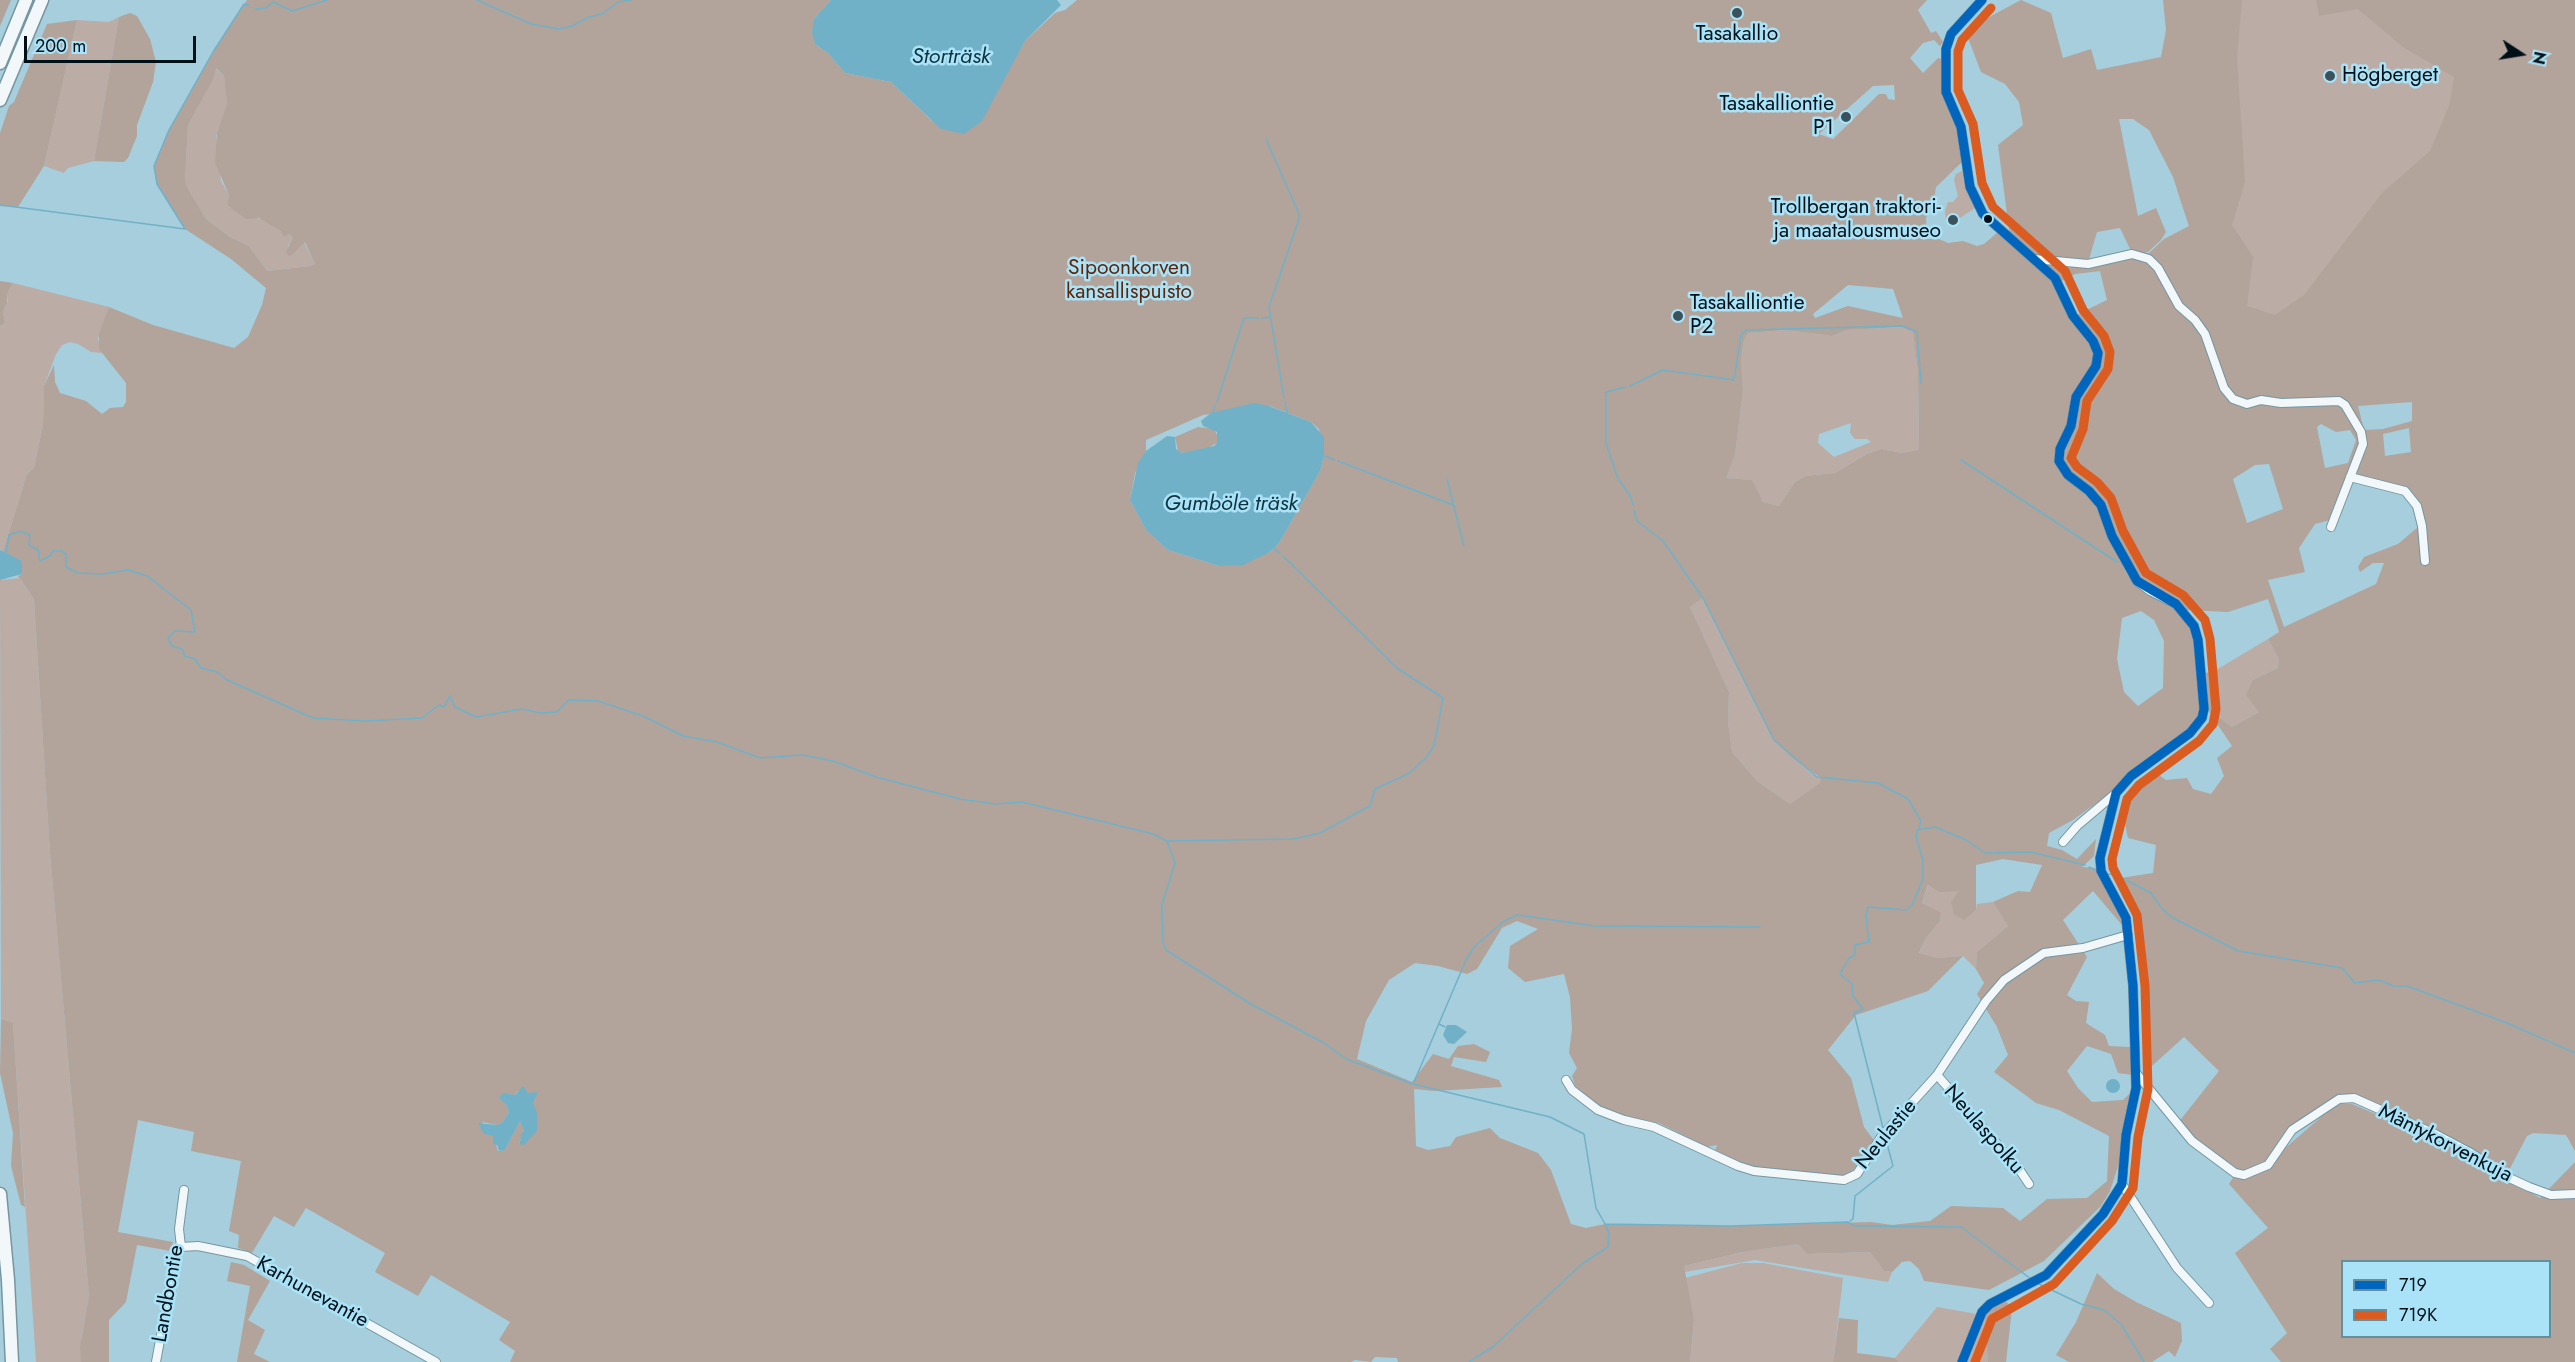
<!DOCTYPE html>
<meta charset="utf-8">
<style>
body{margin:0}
#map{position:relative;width:2575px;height:1362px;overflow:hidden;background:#a6cedc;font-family:Jost,sans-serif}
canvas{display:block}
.legend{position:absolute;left:2341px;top:1260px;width:210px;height:78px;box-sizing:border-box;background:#aae3f8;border:2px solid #668f9e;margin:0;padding:8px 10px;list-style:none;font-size:18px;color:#001017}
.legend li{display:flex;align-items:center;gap:12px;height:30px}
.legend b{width:30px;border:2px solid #668f9e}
.north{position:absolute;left:2491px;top:24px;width:60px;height:60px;-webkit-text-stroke:4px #aae3f8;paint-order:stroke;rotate:102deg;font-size:16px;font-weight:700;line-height:24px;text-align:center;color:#001017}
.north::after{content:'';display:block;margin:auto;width:21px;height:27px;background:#001017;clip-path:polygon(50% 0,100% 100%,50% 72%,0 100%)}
.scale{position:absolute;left:24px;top:36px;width:172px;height:27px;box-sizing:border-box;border:3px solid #001017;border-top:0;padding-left:8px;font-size:18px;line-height:21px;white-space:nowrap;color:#001017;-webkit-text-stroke:4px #aae3f8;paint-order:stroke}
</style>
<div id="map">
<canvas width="2575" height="1362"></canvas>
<ul class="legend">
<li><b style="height:8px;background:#0065bd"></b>719</li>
<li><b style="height:8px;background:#da5c21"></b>719K</li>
</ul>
<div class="north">N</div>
<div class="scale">200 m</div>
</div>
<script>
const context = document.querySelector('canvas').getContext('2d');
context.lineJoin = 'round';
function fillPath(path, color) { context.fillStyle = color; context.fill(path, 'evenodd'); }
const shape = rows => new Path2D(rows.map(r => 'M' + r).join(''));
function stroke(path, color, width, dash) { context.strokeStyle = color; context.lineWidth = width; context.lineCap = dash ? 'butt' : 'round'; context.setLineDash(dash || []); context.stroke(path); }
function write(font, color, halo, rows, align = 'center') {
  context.font = font + ' Jost,sans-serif'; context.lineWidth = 5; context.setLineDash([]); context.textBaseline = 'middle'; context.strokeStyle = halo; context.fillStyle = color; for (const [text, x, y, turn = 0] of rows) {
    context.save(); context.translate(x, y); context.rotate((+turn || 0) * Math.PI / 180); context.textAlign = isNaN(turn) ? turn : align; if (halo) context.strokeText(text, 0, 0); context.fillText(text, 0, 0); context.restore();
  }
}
fillPath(shape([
 [2212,0,2575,0,2253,417,2177,190,2168,52],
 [119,17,94,161,68,168,64,173,44,166,77,20,109,22],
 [215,68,224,76,225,83,227,103,216,136,221,181,229,195,227,205,241,214,264,220,293,237,288,246,290,257,304,242,315,264,310,266,267,271,249,246,230,237,206,219,188,189,185,180,188,125,213,80],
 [1962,171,1965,173,1975,208,1951,224,1946,221,1953,219,1951,216,1946,220,1945,211,1948,202,1953,202,1958,196,1954,180,1956,174],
 [13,283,109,307,98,339,102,353,91,352,78,344,70,342,62,345,56,354,44,386,43,425,34,468,27,474,3,552,0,550,0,326,5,323,3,312,8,301,8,291],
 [1903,327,1913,332,1918,373,1919,450,1901,453,1882,449,1867,454,1835,473,1806,476,1795,482,1779,506,1763,502,1751,480,1726,478,1735,455,1743,390,1741,358,1744,340,1748,333,1786,330,1832,336,1846,330],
 [1851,423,1850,433,1855,439,1867,439,1871,442,1834,457,1818,443,1819,434],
 [19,578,34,599,50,853,89,1297,81,1339,81,1362,36,1362,13,1024,1,1019,0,580],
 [1703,598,1774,740,1813,775,1821,778,1821,783,1790,804,1757,781,1732,752,1728,722,1729,692,1690,607],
 [2268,639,2279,659,2278,668,2253,680,2259,712,2232,727,2216,715,2216,670],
 [1929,884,1960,891,1954,914,1964,919,1976,910,1977,904,1993,902,2008,926,1977,952,1976,969,1963,956,1936,958,1919,954,1926,938,1940,921,1941,914,1922,903],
 [1798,1244,1807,1254,1870,1252,1884,1271,1892,1272,1888,1282,1755,1260,1685,1272,1684,1266,1742,1252],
 [1742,1263,1763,1263,1843,1278,1833,1362,1690,1362,1694,1321,1685,1278],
 [1937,1307,1977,1314,1960,1362,1899,1362,1895,1358],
 [1985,1316,1988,1362,1965,1362,1978,1329]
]), '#bbaca5');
fillPath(shape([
 [0,0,11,0,0,26],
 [247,0,831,0,814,19,815,44,828,53,845,73,891,82,932,121,1010,66,1025,41,1055,13,1065,10,1077,0,1927,0,1918,10,1931,33,1936,31,1943,42,1940,46,1934,40,1923,43,1910,58,1923,73,1938,58,1942,59,1944,93,1960,134,1963,161,1936,187,1934,200,1926,218,1927,239,1939,239,1948,243,1963,241,1977,246,1984,244,1998,232,2052,280,2095,354,2093,365,2073,396,2068,425,2057,448,2056,462,2066,477,2087,493,2098,507,2108,537,2127,574,2142,590,2181,612,2190,628,2194,641,2201,709,2198,717,2188,731,2129,774,2113,791,2073,820,2049,833,2047,846,2062,850,2077,859,2096,839,2094,856,2082,867,2095,868,2123,919,2122,925,2093,891,2063,920,2087,957,2067,995,2076,1001,2089,1002,2086,1023,2105,1035,2109,1046,2130,1047,2133,1075,2118,1073,2111,1054,2087,1046,2067,1071,2078,1088,2092,1102,2123,1100,2130,1093,2121,1135,2119,1163,2110,1191,2101,1206,2044,1261,1989,1290,1924,1281,1919,1269,1910,1261,1902,1262,1892,1272,1884,1271,1870,1252,1807,1254,1798,1244,1742,1252,1684,1266,1694,1320,1690,1362,1398,1362,1397,1358,1375,1357,1371,1362,1355,1360,1351,1362,510,1362,515,1351,499,1340,510,1322,431,1275,418,1296,375,1272,385,1253,306,1208,294,1227,274,1216,252,1253,238,1248,239,1235,229,1231,241,1161,191,1151,194,1132,138,1120,118,1232,173,1242,171,1251,137,1245,126,1302,109,1320,109,1362,81,1362,80,1346,89,1296,50,853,34,599,18,576,22,574,3,552,27,474,34,468,43,425,44,386,54,365,55,382,60,393,86,401,102,414,110,408,123,407,126,402,126,383,99,349,99,334,109,307,153,325,234,348,248,337,262,305,266,288,231,259,185,229,157,184,154,166,169,130,213,52],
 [216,68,224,76,227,103,217,133,215,163,229,195,227,205,246,219,259,218,281,231,284,237,288,234,293,237,286,252,290,257,305,242,315,264,310,266,267,271,249,246,230,237,206,219,188,189,185,180,188,125,213,80],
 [1894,85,1895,100,1888,99,1886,94,1879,94,1833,139,1819,134,1873,86],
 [1848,285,1893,289,1903,318,1848,306,1815,318,1813,314],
 [1903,327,1913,332,1918,373,1919,450,1901,453,1882,449,1867,454,1835,473,1806,476,1795,482,1779,506,1763,502,1752,480,1726,478,1735,455,1743,390,1741,358,1744,340,1748,333,1786,330,1832,336,1846,330],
 [1270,406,1311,422,1319,429,1324,456,1320,471,1279,543,1268,553,1219,566,1168,550,1146,530,1130,500,1135,473,1146,451,1146,440,1203,415],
 [1703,598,1774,740,1791,757,1821,778,1820,783,1790,804,1757,781,1732,752,1728,722,1729,692,1690,607],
 [2141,611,2154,620,2164,641,2163,688,2138,706,2124,692,2117,659,2122,618],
 [2003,859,2042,865,2030,892,2018,891,1993,902,2008,926,1977,952,1976,969,1984,983,1977,994,1997,1027,2008,1055,1994,1072,2036,1103,2059,1110,2109,1136,2107,1181,2087,1198,2047,1199,2020,1221,2003,1208,1951,1206,1930,1221,1892,1225,1871,1222,1731,1226,1605,1224,1586,1228,1571,1224,1551,1170,1538,1153,1500,1138,1490,1128,1456,1137,1450,1146,1428,1150,1416,1146,1414,1089,1435,1091,1502,1087,1499,1080,1451,1066,1454,1057,1486,1062,1490,1052,1474,1044,1458,1046,1449,1059,1433,1054,1412,1082,1357,1059,1366,1021,1389,980,1415,963,1438,966,1467,974,1477,969,1502,928,1517,921,1538,929,1510,946,1508,968,1525,982,1564,974,1570,997,1572,1029,1569,1053,1577,1068,1572,1076,1575,1085,1589,1101,1613,1114,1659,1123,1707,1147,1717,1145,1715,1151,1748,1166,1832,1177,1847,1177,1876,1143,1864,1127,1851,1078,1828,1050,1856,1015,1928,991,1963,956,1936,958,1919,953,1926,938,1940,921,1941,913,1922,903,1928,885,1940,892,1959,891,1951,902,1954,914,1964,920,1976,910,1976,865],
 [518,1091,534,1094,536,1097,532,1103,536,1118,519,1143,524,1131,520,1121,505,1150,498,1151,493,1136,482,1122,497,1125,503,1122,509,1112,506,1104],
 [2021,0,2051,13,2063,58,2091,49,2097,70,2161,57,2166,30,2163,0,2242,0,2237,58,2245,182,2232,225,2253,257,2247,306,2275,315,2304,295,2382,193,2430,151,2449,106,2454,77,2403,47,2358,9,2319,16,2316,0,2575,0,2575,1151,2566,1135,2533,1133,2527,1136,2507,1174,2439,1134,2339,1096,2290,1130,2268,1162,2253,1172,2237,1173,2216,1159,2178,1123,2219,1071,2184,1037,2144,1073,2141,984,2135,910,2114,879,2153,873,2156,845,2128,838,2121,804,2153,771,2166,780,2187,778,2193,789,2211,794,2224,776,2217,758,2232,746,2208,710,2206,673,2216,670,2216,715,2232,727,2259,712,2246,695,2253,680,2278,668,2279,659,2268,639,2279,632,2268,599,2228,612,2187,610,2178,601,2140,579,2115,535,2104,503,2091,488,2071,472,2063,460,2063,450,2080,398,2099,367,2102,353,2096,339,2076,315,2107,300,2100,271,2075,274,2060,282,2041,261,2088,264,2139,256,2149,253,2164,239,2189,226,2173,177,2149,130,2133,119,2119,119,2138,216,2156,208,2166,232,2161,240,2148,252,2138,255,2132,253,2120,228,2097,232,2088,263,2039,258,2010,237,1998,145,2023,125,2019,102,2005,84,1981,72,1965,30],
 [2412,402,2412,421,2383,429,2364,430,2358,406],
 [2321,424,2336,432,2350,430,2356,440,2348,463,2325,468,2317,427],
 [2409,428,2411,452,2385,456,2383,434],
 [2269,464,2283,509,2247,523,2233,479,2255,465],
 [2349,473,2407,488,2424,522,2398,544,2364,557,2358,567,2360,572,2373,563,2384,563,2376,584,2284,627,2268,580,2305,572,2299,548,2315,524,2330,520],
 [130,13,137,16,150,39,156,62,153,82,137,125,137,136,128,158,124,162,94,161,119,17],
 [77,20,44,166,18,207,0,206,0,133,9,106,14,102,47,24],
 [0,281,13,283,8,291,7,303,3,312,5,323,0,326],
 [1198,427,1214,429,1218,437,1217,443,1206,449,1186,454,1178,451,1175,437],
 [1,1019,13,1023,25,1207,21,1205,11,1166,13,1133,0,1073],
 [2341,1104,2352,1104,2436,1140,2540,1198,2575,1162,2575,1362,2281,1362,2270,1349,2287,1333,2235,1253,2268,1228,2229,1184,2234,1176,2268,1168,2283,1150,2328,1111],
 [2342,1262,2550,1262,2550,1336,2342,1336],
 [231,1262,244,1265,270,1281,248,1320,265,1330,254,1354,270,1362,237,1362,250,1286,227,1281],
 [2097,1273,2114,1289,2136,1302,2181,1323,2182,1341,2175,1357,2169,1351,2152,1362,2069,1362,2056,1355,2076,1322],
 [2005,1300,2012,1308,2006,1362,1988,1362,1985,1316,1992,1307],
 [1839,1318,1858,1320,1857,1353,1895,1358,1899,1362,1833,1362]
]), '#b2a39b');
fillPath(shape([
 [831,0,1057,0,1061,5,1025,41,982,121,964,134,941,129,891,82,845,73,828,53,815,44,812,32,814,19],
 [1254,403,1269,406,1311,422,1324,437,1324,456,1320,471,1279,543,1268,553,1243,565,1219,566,1168,550,1146,530,1130,500,1138,463,1146,451,1167,436,1175,437,1176,449,1182,453,1214,446,1217,443,1217,432,1203,426,1201,421,1211,413],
 [0,550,22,561,22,574,0,580],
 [1447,1025,1456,1025,1467,1032,1454,1044,1448,1043,1443,1035],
 '2106 1086a7 7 0 1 1 14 0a7 7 0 1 1-14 0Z',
 [523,1086,528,1093,538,1092,533,1103,537,1113,537,1131,524,1145,520,1144,521,1134,524,1131,520,1121,505,1150,499,1151,497,1145,493,1144,493,1136,484,1134,478,1123,497,1125,503,1122,509,1112,506,1104,499,1098,503,1093,515,1095]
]), '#71b1c8');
stroke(shape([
 [477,0,531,24,559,29,572,26,589,17,602,14,618,2,631,0],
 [255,9,266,8,273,2,292,11,327,0],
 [1266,139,1300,216,1269,307,1284,398],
 [0,205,185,229,157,184,154,166,169,130,213,52,244,4,249,5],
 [1262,318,1270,317],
 [1630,386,1663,370,1734,380,1741,335,1746,330,1902,326,1917,332,1921,383],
 [1626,387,1606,392,1606,443,1618,479,1630,495,1633,505],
 [1217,402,1244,318,1258,318],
 [1285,402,1287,413],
 [1213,413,1215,406],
 [1324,456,1335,460],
 [1961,460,2117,562],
 [1338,461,1453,505],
 [1447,479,1464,546],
 [1634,510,1637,521,1663,541,1703,598,1774,740,1817,777,1878,783,1908,799,1921,821,1916,837,1923,860,1923,879,1912,905,1906,910,1868,907,1866,916,1869,942,1855,945,1855,955,1849,958,1840,974,1852,984,1853,996,1863,1009,1854,1013,1883,1128],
 [1274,548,1280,554],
 [6,552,9,535,20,531,30,535,29,545,38,550,40,561,50,556,53,551,61,551,66,554,66,567,78,573,103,574,128,570,147,576,191,610,195,632,175,631,168,638,172,646,182,649,185,656,195,659,201,668,217,672,227,680,313,718,365,721,422,718,439,705,444,707,450,696,455,707,476,717,522,709,540,713,557,712,569,700,598,701,643,716,683,736,717,742,760,758,802,755,833,761,876,777,960,799,995,804,1022,802,1153,834,1167,841,1175,863,1162,905,1163,942,1166,950,1249,1003,1324,1043,1346,1059,1413,1084,1550,1117,1584,1134,1596,1208,1605,1224,1731,1226,1848,1222,1854,1226,1961,1227,2031,1279],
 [1917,830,1935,827,1966,840,1985,853,2030,852,2085,865],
 [1167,841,1294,839,1320,833,1370,806,1375,789,1408,774,1426,758,1434,746,1443,698,1397,668,1283,556],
 [2089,867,2099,872],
 [2107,874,2116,875,2151,893,2162,909,2173,918,2238,951,2342,968,2355,983,2379,980,2393,986,2407,986,2507,1023,2575,1053],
 [1439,1024,1445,1027],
 [1414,1082,1466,960,1474,947,1504,921,1518,915,1594,926,1760,927],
 [1850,1221,1853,1219,1855,1196,1893,1166,1885,1136],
 [2039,1284,2081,1304,2104,1310,2121,1324,2144,1362],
 [1469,1362,1494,1346,1582,1264,1608,1247,1609,1233,1605,1224]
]), '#71b1c8', 1.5);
const minor = shape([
 [2034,259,2088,264,2132,254,2149,259,2158,268,2179,306,2195,320,2205,334,2224,388,2233,399,2247,404,2261,400,2281,403,2339,401,2345,405,2361,432,2363,444,2331,527],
 [2350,477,2405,491,2417,506,2422,526,2425,561],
 [2063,842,2077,826,2116,793],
 [2136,1073,2192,1141,2235,1173,2244,1175,2268,1165,2292,1130,2339,1099,2354,1098,2435,1134,2471,1153,2505,1176,2529,1187,2551,1195,2575,1194],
 [1937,1075,2019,1169,2029,1184],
 [1566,1080,1572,1090,1598,1110,1624,1120,1654,1127,1738,1166,1754,1171,1844,1180,1857,1174,1881,1137,1937,1075,1986,1001,2004,980,2044,953,2083,948,2128,935],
 [2122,1184,2177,1268,2209,1303],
 [181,1247,198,1246,247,1256,436,1362],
 [156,1362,175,1259,181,1247,179,1229,184,1190],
 [1962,1362,1982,1312,1990,1304,2046,1275,2103,1214,2122,1184,2126,1135,2136,1088,2133,986,2126,918,2101,871,2100,858,2116,793,2131,776,2190,733,2202,718,2204,709,2198,640,2194,626,2176,604,2150,591,2137,581,2112,536,2101,505,2089,491,2068,475,2059,461,2060,449,2071,426,2076,397,2096,366,2098,353,2093,341,2073,316,2055,278,1983,214,1970,187,1961,127,1946,92,1946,49,1951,34,1982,0]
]);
const highway = shape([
 [0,63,26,0],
 [0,100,42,0],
 [0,1194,8,1280,12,1362]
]);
stroke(minor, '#7696a1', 10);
stroke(highway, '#7696a1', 15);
stroke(minor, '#f2f8fa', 8);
stroke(highway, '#f2f8fa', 12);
stroke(shape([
 [1962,1362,1982,1312,1990,1304,2046,1275,2103,1214,2122,1184,2126,1135,2136,1088,2133,986,2126,918,2101,871,2100,858,2116,793,2131,776,2190,733,2202,718,2204,709,2198,640,2194,626,2176,604,2137,581,2112,536,2101,505,2089,491,2068,475,2059,461,2060,449,2071,426,2076,397,2096,366,2098,353,2093,341,2073,316,2055,278,1983,214,1970,187,1961,127,1946,92,1946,49,1951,34,1982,0]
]), '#0065bd', 9);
stroke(shape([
 [1975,1362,1992,1319,2054,1284,2112,1221,2133,1188,2138,1137,2148,1089,2145,986,2137,915,2113,868,2112,859,2127,799,2139,785,2199,741,2213,724,2216,709,2210,639,2205,620,2183,595,2146,573,2123,531,2111,498,2097,482,2077,467,2071,458,2083,429,2087,401,2108,369,2110,352,2104,336,2083,310,2065,271,1993,207,1982,183,1973,124,1958,90,1958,51,1962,40,1991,8]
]), '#da5c21', 9);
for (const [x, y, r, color] of [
 [1737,13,6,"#3a525c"],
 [2330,76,6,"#3a525c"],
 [1846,117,6,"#3a525c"],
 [1988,219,5,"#001017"],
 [1953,220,6,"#3a525c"],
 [1678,316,6,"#3a525c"]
]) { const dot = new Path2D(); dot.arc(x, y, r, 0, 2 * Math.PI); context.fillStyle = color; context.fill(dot); stroke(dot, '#aae3f8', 2); }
write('21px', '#001017', '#aae3f8', [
 ["Tasakallio",1737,35,"center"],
 ["Högberget",2342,76],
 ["Tasakalliontie",1834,105,"right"],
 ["P1",1834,129,"right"],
 ["Trollbergan traktori-",1941,208,"right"],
 ["ja maatalousmuseo",1941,232,"right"],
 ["Tasakalliontie",1690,304],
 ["P2",1690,328]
], 'left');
write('21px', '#5e2509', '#aae3f8', [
 ["Sipoonkorven",1129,269],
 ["kansallispuisto",1129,293]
]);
write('21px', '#001017', '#aae3f8', [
 ["Neulaspolku",1983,1130,49],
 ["Neulastie",1887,1135,-51],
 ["Mäntykorvenkuja",2445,1144,27],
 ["Karhunevantie",312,1293,29],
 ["Landbontie",169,1294,-80]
]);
write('italic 22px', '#0f333f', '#aae3f8', [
 ["Storträsk",951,58],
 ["Gumböle träsk",1231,505]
]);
</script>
